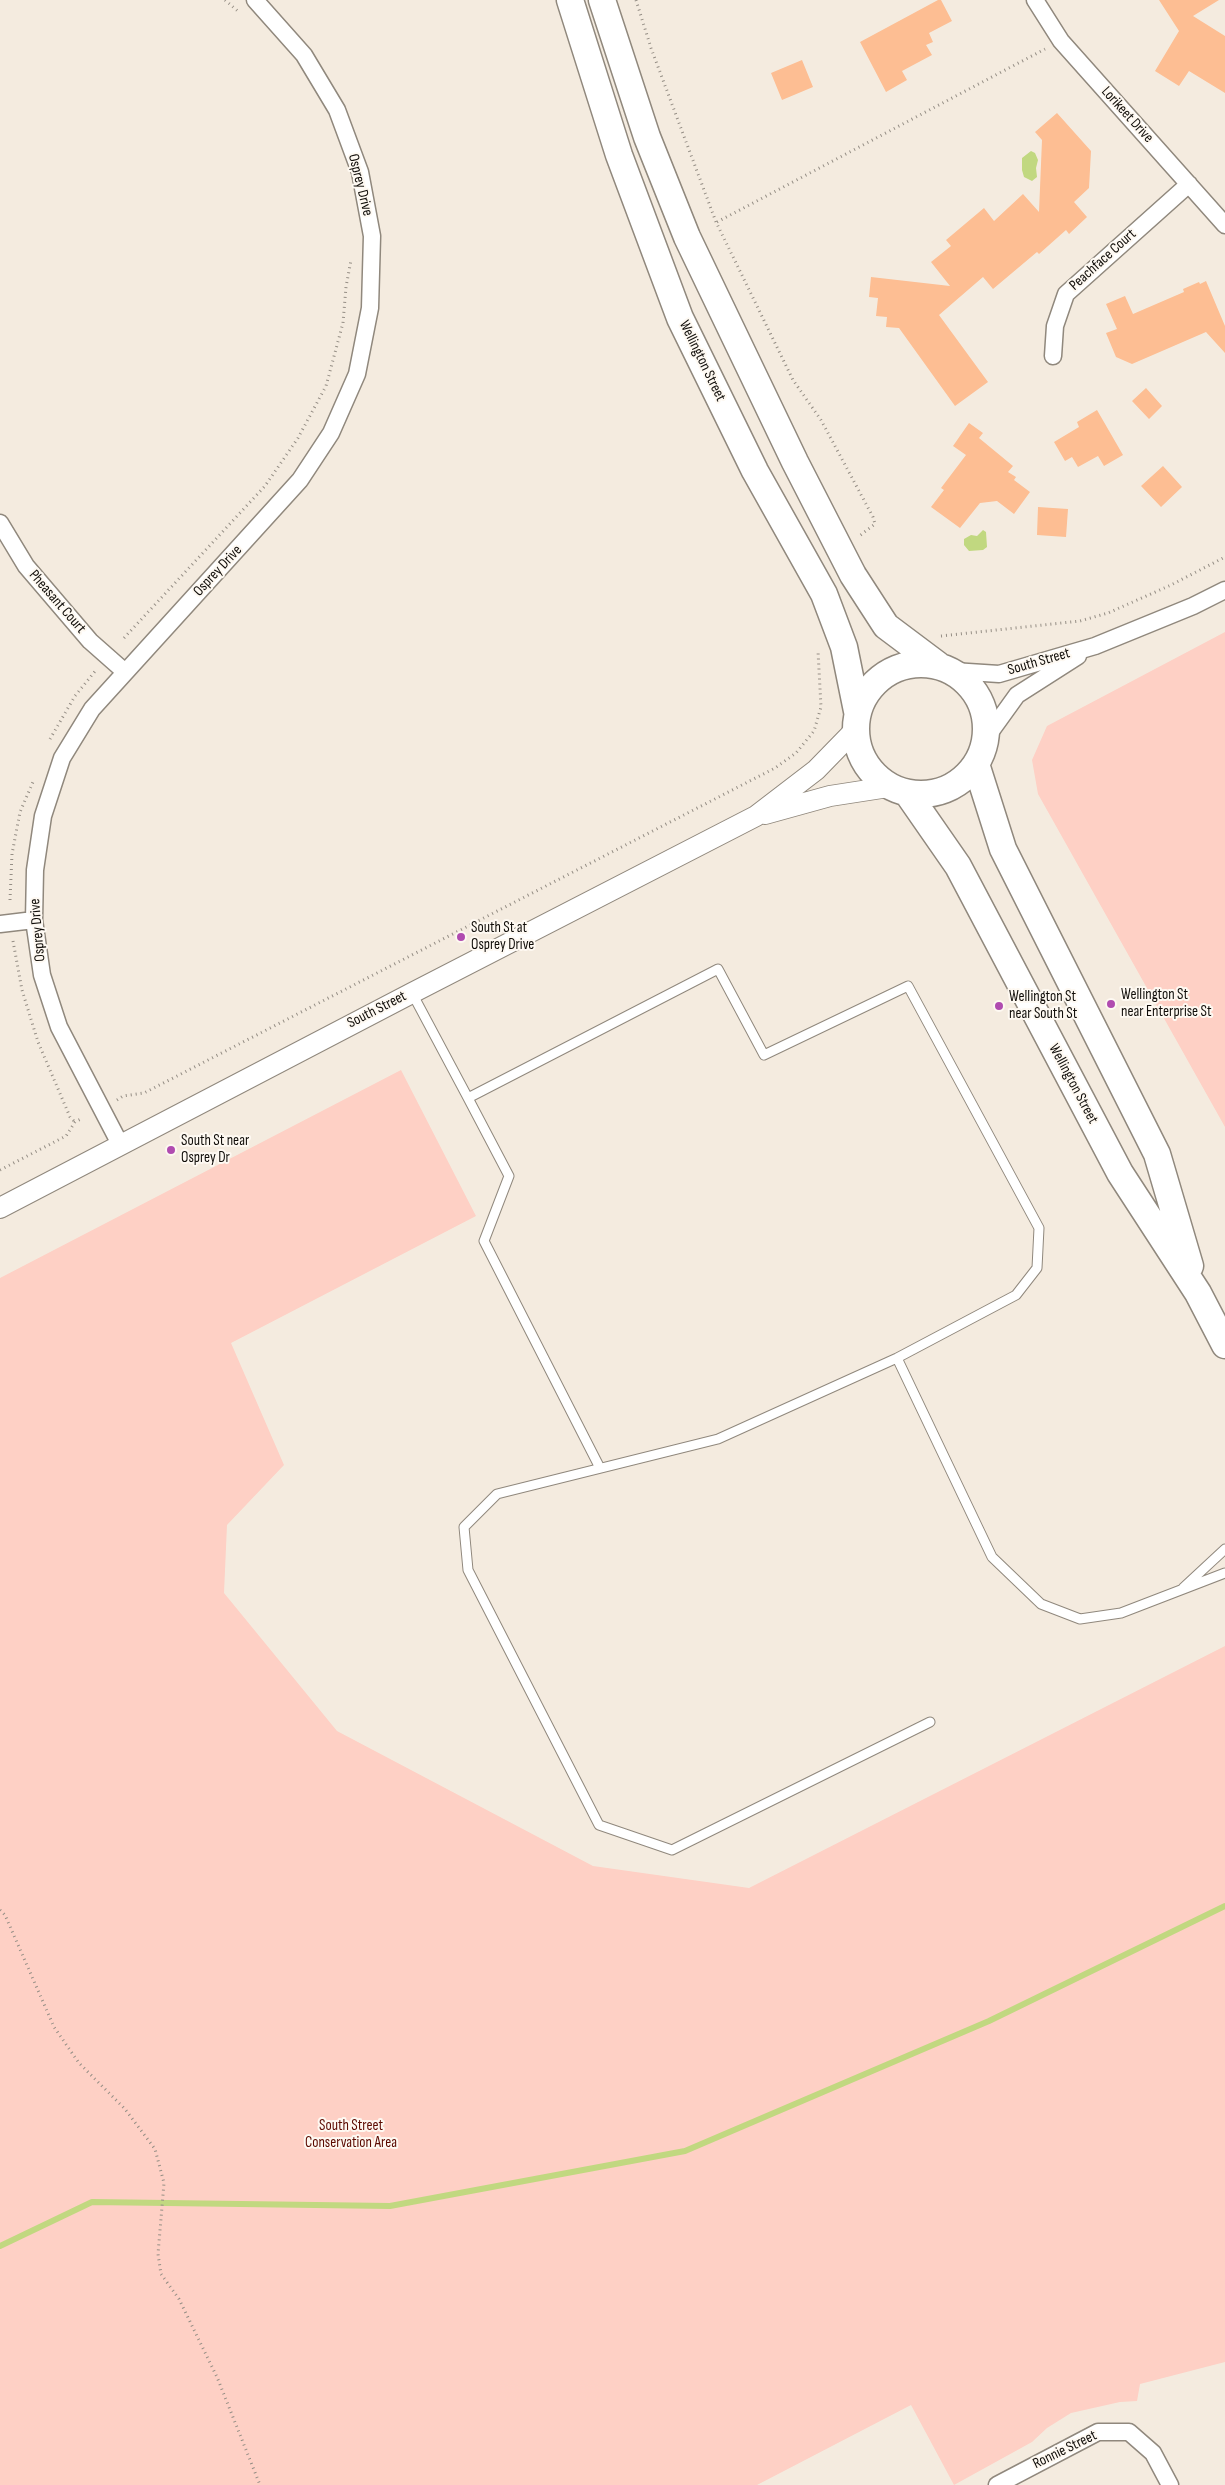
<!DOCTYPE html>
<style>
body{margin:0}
canvas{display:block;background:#f4ebdf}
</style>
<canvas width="1225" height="2485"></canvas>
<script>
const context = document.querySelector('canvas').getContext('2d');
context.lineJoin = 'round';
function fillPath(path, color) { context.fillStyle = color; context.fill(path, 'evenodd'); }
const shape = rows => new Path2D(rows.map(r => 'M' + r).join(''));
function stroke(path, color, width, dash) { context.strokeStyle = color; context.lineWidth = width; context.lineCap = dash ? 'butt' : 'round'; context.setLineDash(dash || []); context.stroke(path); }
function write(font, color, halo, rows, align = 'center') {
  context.font = font + ' "Sofia Sans Condensed",sans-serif'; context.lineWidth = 4; context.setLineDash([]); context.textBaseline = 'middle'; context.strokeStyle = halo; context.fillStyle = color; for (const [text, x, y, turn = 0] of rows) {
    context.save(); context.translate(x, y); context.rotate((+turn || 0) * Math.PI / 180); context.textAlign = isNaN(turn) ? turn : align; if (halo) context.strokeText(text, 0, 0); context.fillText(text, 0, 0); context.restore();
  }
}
fillPath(shape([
 [1225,632,1225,1127,1038,794,1032,760,1047,726],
 [401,1070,476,1216,231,1343,284,1465,227,1525,224,1593,337,1731,593,1866,749,1888,1225,1646,1225,2362,1140,2384,1137,2401,1120,2402,1071,2413,1047,2428,1032,2442,954,2485,911,2405,757,2485,0,2485,0,1278]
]), '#fed0c5');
fillPath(shape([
 [1031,151,1035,153,1038,160,1036,168,1037,177,1032,181,1024,177,1022,170,1022,158],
 [983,530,986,532,987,547,983,550,969,551,964,545,964,539,971,535,977,536]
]), '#c1d880');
stroke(shape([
 [0,2246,92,2202,390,2206,685,2151,989,2021,1225,1906]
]), '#c1d880', 6);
fillPath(shape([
 [938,0,941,0,952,21,929,33,933,42,926,45,932,55,902,71,907,80,886,92,860,42],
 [1159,0,1219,0,1193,16,1225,36,1225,93,1189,71,1179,86,1155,71,1179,31],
 [802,60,813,87,782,100,771,73],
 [1057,113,1091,151,1089,188,1074,202,1087,217,1069,234,1066,230,1039,254,1037,252,993,289,983,277,939,315,988,382,955,406,899,328,886,327,887,317,876,316,878,298,869,297,871,277,950,286,931,262,951,246,946,240,984,208,994,221,1023,194,1039,212,1042,140,1035,132],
 [1206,281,1225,326,1225,353,1206,332,1132,364,1116,357,1106,333,1117,329,1106,304,1125,296,1133,314,1184,292,1183,289,1199,282,1200,284],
 [1146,388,1162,406,1149,419,1132,401],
 [1097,410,1123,455,1104,466,1098,456,1078,467,1072,457,1065,461,1054,442,1079,427,1077,422],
 [969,423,983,433,979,438,1013,466,1008,472,1016,477,1014,480,1030,492,1014,514,997,501,980,503,960,528,931,507,944,490,941,488,966,455,953,446],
 [1163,466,1182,487,1161,507,1141,486],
 [1038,507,1068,509,1066,537,1037,535]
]), '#fdbe93');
const service = shape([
 [412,993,468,1098,718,969,764,1055,908,986,1039,1228,1037,1268,1016,1295,897,1358,718,1439,497,1494,464,1527,468,1570,599,1825,672,1850,930,1722],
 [468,1098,509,1176,484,1241,600,1468],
 [897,1358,992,1557,1041,1604,1080,1619,1121,1613,1225,1573],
 [1183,1588,1225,1549]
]);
const minor = shape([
 [1035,0,1061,41,1225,225],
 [1053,356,1055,326,1066,294,1189,184],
 [0,523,26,566,90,641,124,671],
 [953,671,999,674,1095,646,1193,606,1225,590],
 [986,738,1017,695,1078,656],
 [0,924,34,920],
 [120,1144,59,1027,42,975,34,920,35,870,43,816,62,758,92,709,300,480,331,433,357,374,370,308,372,236,360,172,337,110,304,55,255,0],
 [997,2485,1098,2432,1129,2432,1153,2453,1170,2485]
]);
const tertiary = shape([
 [765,814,830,796,888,787],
 [0,1208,412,993,756,816,816,770,855,730]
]);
const primary = shape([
 [570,0,619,155,680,318,755,471,824,594,844,647,857,711],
 [602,0,647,137,687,237,795,462,853,575,886,626,938,665],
 '856 729a65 65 0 1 1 130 0a65 65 0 1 1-130 0Z',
 [976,764,1003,849,1157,1154,1190,1266],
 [908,794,958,866,1120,1173,1198,1293,1225,1345]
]);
stroke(service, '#90887d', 11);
stroke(minor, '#90887d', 19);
stroke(tertiary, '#90887d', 22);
stroke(primary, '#90887d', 29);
stroke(shape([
 [225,0,240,13],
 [636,0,651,48,716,222,793,380,821,420,873,517,875,524,858,537],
 [717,222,1045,49],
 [941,636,1080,621,1108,613,1171,585,1225,557],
 [124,638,265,486,298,438,326,386,343,323,346,287,351,260],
 [50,739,75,696,96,670],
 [10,900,12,854,20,812,33,782],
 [13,941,22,990,38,1042,70,1117,75,1122],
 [117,1100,123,1096,144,1093,775,768,796,753,814,731,821,707,818,651],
 [0,1170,66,1136,75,1122,81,1119],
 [0,1910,5,1915,54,2027,79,2063,125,2109,155,2149,164,2183,158,2254,161,2274,179,2299,217,2377,260,2485]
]), '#958e85', 3, [1, 4]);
stroke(service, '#fff', 9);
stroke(minor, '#fff', 16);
stroke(tertiary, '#fff', 20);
stroke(primary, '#fff', 26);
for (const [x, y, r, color] of [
 [461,937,5,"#b04bb0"],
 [1111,1004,5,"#b04bb0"],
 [999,1006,5,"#b04bb0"],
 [171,1150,5,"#b04bb0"]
]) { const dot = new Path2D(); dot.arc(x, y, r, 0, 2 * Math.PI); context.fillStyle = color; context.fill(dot); stroke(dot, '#fef9f2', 2); }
write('15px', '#100d09', '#fef9f2', [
 ["Lorikeet Drive",1127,115,48],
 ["Osprey Drive",360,185,76],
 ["Peachface Court",1103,260,-42],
 ["Wellington Street",702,361,64],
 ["Osprey Drive",218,571,-47],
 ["Pheasant Court",57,602,49],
 ["South Street",1039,662,-16],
 ["Osprey Drive",38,930,-95],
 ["South Street",377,1010,-27],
 ["Wellington Street",1073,1084,62],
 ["Ronnie Street",1065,2450,-26]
]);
write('15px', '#100d09', '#fef9f2', [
 ["South St at",471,928],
 ["Osprey Drive",471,945],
 ["Wellington St",1121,995],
 ["near Enterprise St",1121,1012],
 ["Wellington St",1009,997],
 ["near South St",1009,1014],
 ["South St near",181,1141],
 ["Osprey Dr",181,1158]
], 'left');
write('15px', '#5c0a00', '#fef9f2', [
 ["South Street",351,2126],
 ["Conservation Area",351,2143]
]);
</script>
